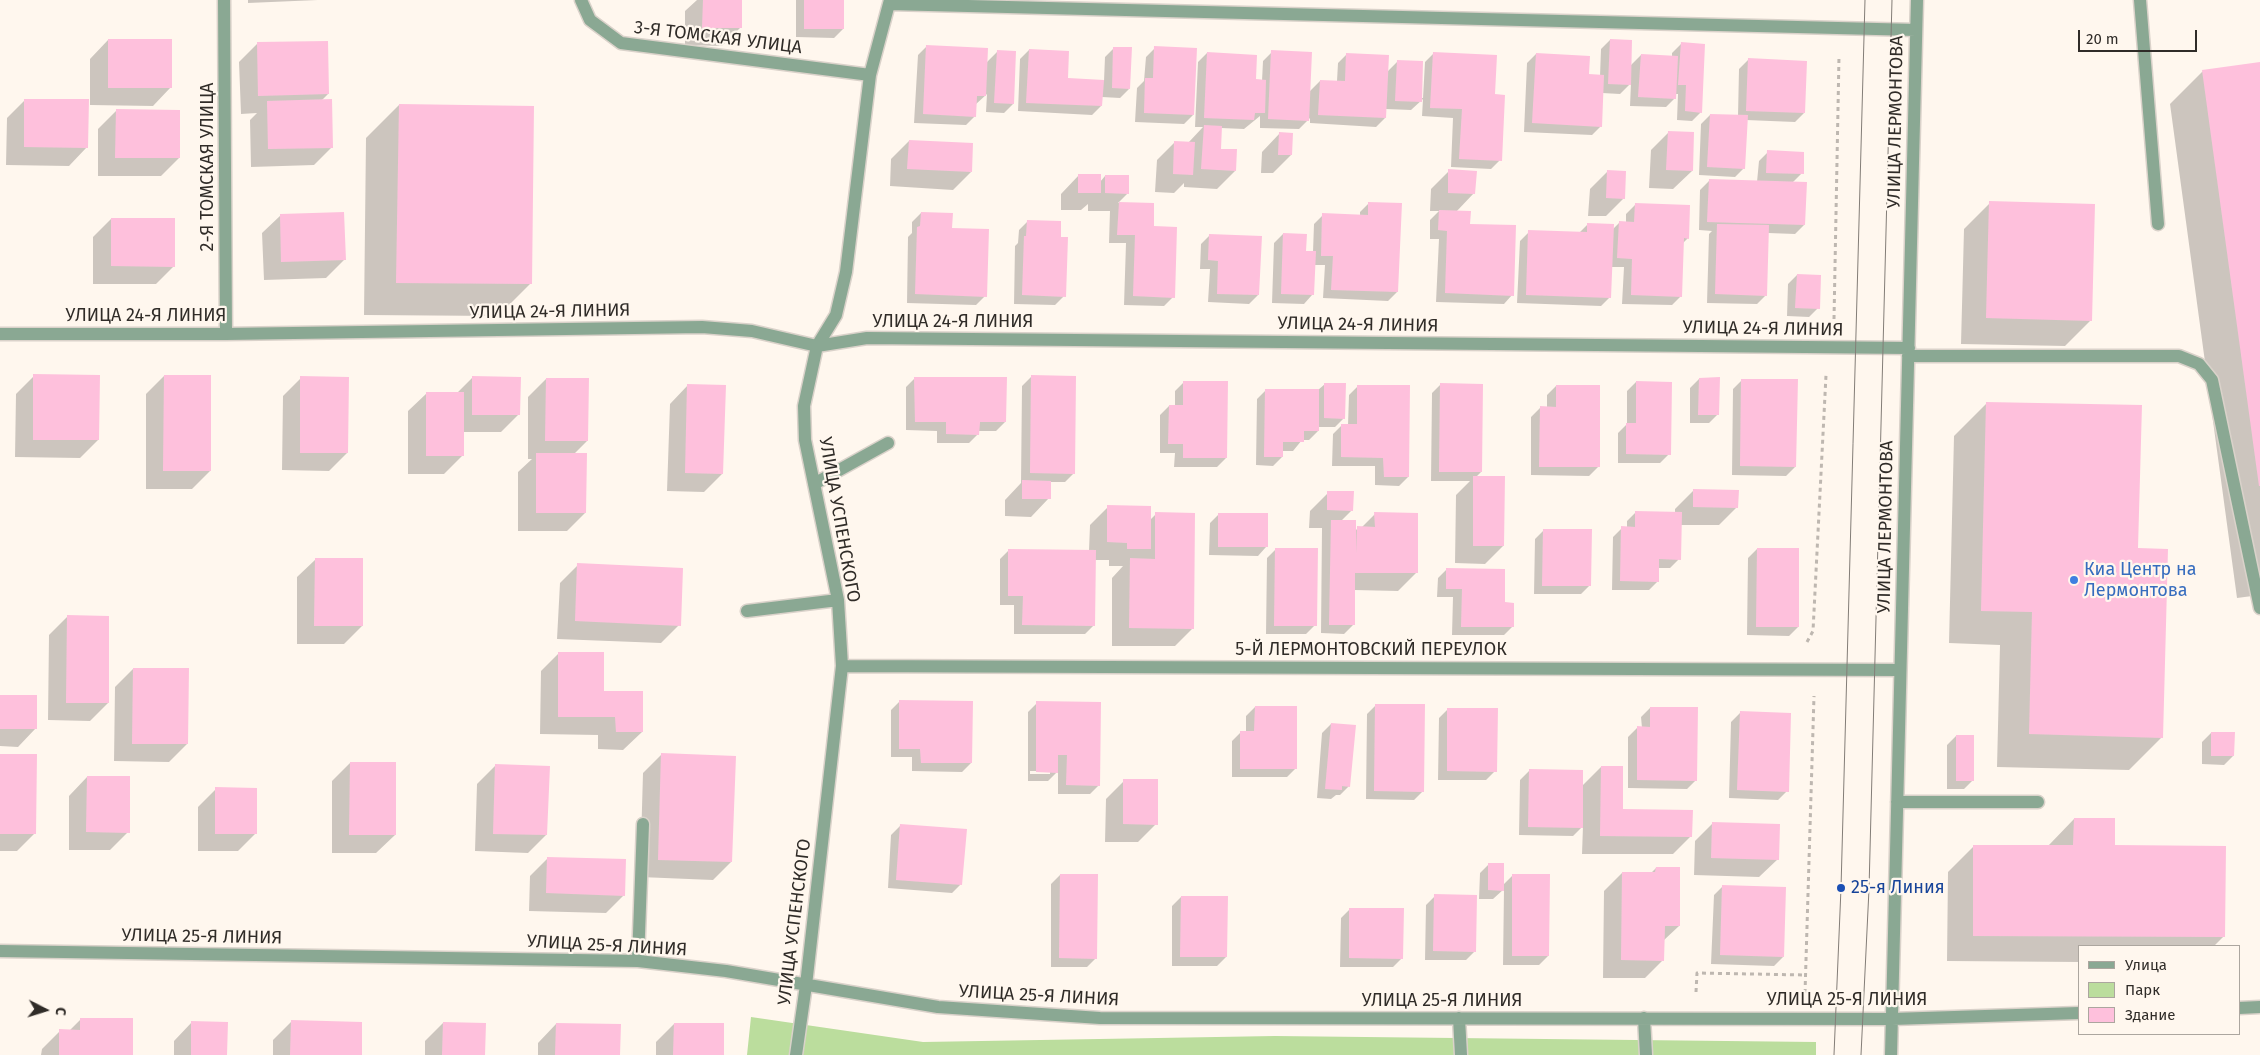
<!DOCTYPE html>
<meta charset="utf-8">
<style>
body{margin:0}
#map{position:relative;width:2260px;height:1055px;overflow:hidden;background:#fff7ee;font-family:"Fira Sans",sans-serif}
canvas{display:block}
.legend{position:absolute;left:2078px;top:945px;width:162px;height:90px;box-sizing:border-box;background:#fff7ee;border:1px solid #aca69f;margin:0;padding:6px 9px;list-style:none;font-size:15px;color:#302c28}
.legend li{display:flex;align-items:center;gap:10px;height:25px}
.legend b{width:25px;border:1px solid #aca69f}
.north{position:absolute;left:20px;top:985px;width:50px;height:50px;-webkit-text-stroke:4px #fff7ee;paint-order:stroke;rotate:95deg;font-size:14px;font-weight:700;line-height:20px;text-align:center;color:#302c28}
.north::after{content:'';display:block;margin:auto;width:18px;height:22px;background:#302c28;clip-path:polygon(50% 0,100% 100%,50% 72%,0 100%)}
.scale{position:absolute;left:2078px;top:30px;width:119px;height:22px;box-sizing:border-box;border:2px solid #302c28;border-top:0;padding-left:6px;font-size:15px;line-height:18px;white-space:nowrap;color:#302c28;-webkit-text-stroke:4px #fff7ee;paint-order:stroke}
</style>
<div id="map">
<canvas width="2260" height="1055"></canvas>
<ul class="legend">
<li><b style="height:6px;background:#8aa893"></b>Улица</li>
<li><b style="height:14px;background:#bbdd9d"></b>Парк</li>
<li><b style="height:14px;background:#fec0dc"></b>Здание</li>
</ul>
<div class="north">С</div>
<div class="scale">20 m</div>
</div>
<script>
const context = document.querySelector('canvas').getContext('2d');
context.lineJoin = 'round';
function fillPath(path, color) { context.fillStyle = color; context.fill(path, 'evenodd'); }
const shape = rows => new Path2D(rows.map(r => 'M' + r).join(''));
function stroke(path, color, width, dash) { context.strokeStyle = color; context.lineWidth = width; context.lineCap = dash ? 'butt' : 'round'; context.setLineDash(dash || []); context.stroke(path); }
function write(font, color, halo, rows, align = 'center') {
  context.font = font + ' "Fira Sans",sans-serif'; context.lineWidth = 4.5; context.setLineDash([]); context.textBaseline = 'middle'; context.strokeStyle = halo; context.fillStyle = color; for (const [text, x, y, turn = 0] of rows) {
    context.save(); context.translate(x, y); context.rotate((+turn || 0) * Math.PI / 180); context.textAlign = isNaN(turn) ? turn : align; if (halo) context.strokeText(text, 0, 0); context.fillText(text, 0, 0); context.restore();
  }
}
fillPath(shape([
 [751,1017,923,1042,1275,1036,1816,1042,1816,1055,747,1055]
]), '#bbdd9d');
fillPath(shape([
 [248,0,318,0,248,3],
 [697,0,741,0,740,28,722,46,685,45,685,11],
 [796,0,843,0,843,29,834,38,796,37],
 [108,40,171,87,153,106,90,105,90,59],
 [1610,40,1630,66,1641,55,1672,57,1672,53,1681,44,1701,112,1692,121,1677,120,1678,94,1675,94,1675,98,1666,107,1630,106,1631,83,1620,94,1602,93,1601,126,1592,135,1524,132,1527,63,1536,54,1588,76,1600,76,1601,49],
 [327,42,328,94,321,101,332,147,314,165,251,167,250,120,257,113,241,114,239,62,257,44],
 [927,46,986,63,997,52,1013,104,1004,113,986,112,987,94,975,105,975,116,966,125,914,123,918,55],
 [1114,48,1129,89,1120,98,1102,97,1101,106,1092,115,1018,111,1020,59,1029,50,1067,80,1104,81,1105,57],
 [1155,48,1193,115,1184,124,1135,122,1137,88,1144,81,1146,57],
 [1272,52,1309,92,1320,81,1337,81,1338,63,1347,54,1387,72,1397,62,1421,98,1423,98,1425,62,1434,53,1494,95,1500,160,1491,169,1451,167,1453,118,1422,116,1423,99,1411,110,1386,109,1385,118,1376,127,1310,123,1310,118,1299,129,1260,128,1260,116,1244,129,1221,128,1220,150,1235,171,1217,189,1184,187,1184,183,1174,193,1155,192,1157,160,1175,142,1188,143,1203,127,1195,127,1198,62,1207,53,1255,80,1262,81,1263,61],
 [1748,60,1804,113,1795,122,1746,120,1744,168,1735,177,1699,175,1701,124,1710,115,1738,116,1739,69],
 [2260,63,2260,595,2237,598,2170,104,2203,71],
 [25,100,87,147,69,166,6,165,7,118],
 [399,105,531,283,498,316,364,315,366,138],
 [116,111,179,158,161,176,98,176,98,129],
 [1669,132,1692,171,1673,189,1649,188,1651,150],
 [1280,133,1291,155,1273,173,1261,173,1262,152],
 [909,141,971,172,953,190,890,186,891,159],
 [1768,152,1802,173,1792,183,1804,225,1795,234,1768,233,1766,295,1757,304,1707,303,1709,234,1712,231,1699,230,1700,190,1709,181,1757,182,1759,161],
 [1449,171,1474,193,1456,212,1469,225,1512,295,1504,304,1436,302,1439,239,1430,239,1430,220,1439,211,1430,211,1431,189],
 [1608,171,1624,198,1606,216,1588,216,1590,189],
 [1079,175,1100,182,1105,176,1128,193,1118,203,1153,204,1152,227,1173,297,1164,306,1124,305,1126,243,1109,243,1110,211,1088,211,1088,204,1081,210,1061,210,1061,194],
 [1369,203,1397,292,1388,301,1323,298,1325,265,1314,265,1312,295,1304,304,1272,303,1274,243,1283,234,1305,252,1313,252,1314,224,1323,215,1360,216,1360,212],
 [1990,203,2091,320,2065,346,1961,344,1964,229],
 [1635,205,1688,238,1683,243,1681,296,1672,305,1622,304,1624,267,1611,267,1610,297,1601,306,1517,303,1520,241,1529,232,1579,233,1588,224,1613,229,1619,223,1626,223,1626,214],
 [921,213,951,229,985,296,976,305,907,303,908,237,912,233,912,222],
 [281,215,344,260,326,278,264,280,262,233],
 [111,219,174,266,156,284,93,284,93,237],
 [1028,221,1064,296,1055,305,1014,304,1015,246,1018,243,1019,230],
 [1210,235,1258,295,1249,304,1208,302,1210,269,1200,269,1201,244],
 [1797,275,1818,308,1809,317,1787,316,1788,284],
 [34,376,98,440,80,458,15,457,16,394],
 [164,376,210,471,192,489,146,489,146,394],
 [1031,377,1074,473,1065,482,1050,482,1049,498,1031,517,1005,516,1005,500,1021,483,1022,386],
 [301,378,347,453,329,471,282,470,283,396],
 [472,378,519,414,501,432,462,432,462,456,444,474,408,474,408,411,427,393,457,393],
 [915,378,1005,422,996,431,978,431,978,434,969,443,937,443,937,431,906,430,906,387],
 [546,379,587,441,573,455,585,513,567,531,518,531,518,472,532,459,528,459,528,397],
 [1699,379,1718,414,1709,423,1690,423,1690,388],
 [1742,380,1795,467,1786,476,1732,475,1733,389],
 [1184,382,1226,458,1217,467,1174,467,1175,453,1160,453,1160,415,1169,406,1175,406,1175,391],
 [1636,382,1669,454,1660,463,1618,463,1618,433,1627,424,1627,391],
 [1325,384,1344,418,1335,427,1318,427,1318,431,1309,440,1302,440,1293,451,1282,451,1282,457,1273,466,1256,465,1257,399,1266,390,1318,390],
 [1441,384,1481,472,1476,477,1503,546,1485,564,1455,563,1456,495,1470,481,1431,481,1432,393],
 [688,385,722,474,704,492,667,491,670,404],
 [1358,386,1408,477,1399,486,1375,485,1375,466,1332,466,1333,434,1342,425,1348,425,1349,395],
 [1556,386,1598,467,1589,476,1531,475,1531,417,1540,408,1547,408,1547,395],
 [1987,403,2162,737,2129,770,1997,767,2000,645,1949,643,1954,436],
 [1693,491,1737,507,1719,525,1680,525,1679,559,1670,568,1658,568,1658,581,1649,590,1612,590,1613,537,1622,528,1627,528,1627,521,1636,512,1675,513,1675,509],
 [1328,493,1352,510,1341,521,1355,530,1361,528,1375,514,1416,573,1398,591,1354,590,1353,625,1344,634,1321,633,1322,528,1309,528,1310,511],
 [1108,507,1150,520,1156,514,1193,628,1175,646,1112,646,1112,578,1123,566,1109,566,1109,560,1095,560,1094,625,1085,634,1014,634,1014,605,1000,605,1000,559,1009,550,1089,551,1090,525],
 [1219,514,1266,547,1258,556,1209,555,1210,523],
 [1544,530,1590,585,1581,594,1534,594,1535,539],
 [1276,549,1315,625,1306,634,1266,634,1267,558],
 [1757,549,1798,627,1789,636,1747,635,1748,558],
 [316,559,362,626,344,644,297,644,297,577],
 [578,565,679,625,661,643,557,639,560,583],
 [1447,569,1504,604,1513,626,1504,635,1452,635,1453,597,1437,597,1438,578],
 [67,617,108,703,90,721,48,720,49,635],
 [559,653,642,732,623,750,598,749,598,735,540,734,541,671],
 [133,669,187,744,169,762,114,761,115,687],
 [0,696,36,728,18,747,0,746],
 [900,701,971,763,962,772,912,771,912,757,891,757,891,710],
 [1037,703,1099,785,1090,794,1058,794,1058,771,1048,781,1028,781,1028,712],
 [1030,771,1050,771,1050,774,1030,774],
 [1376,705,1423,791,1414,800,1366,799,1367,714],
 [1255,707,1296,768,1287,777,1232,777,1232,741,1241,732,1246,732,1246,716],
 [1650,708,1696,780,1687,789,1628,788,1628,737,1637,728,1642,728,1641,717],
 [1448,709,1495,771,1486,780,1438,780,1439,718],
 [1740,713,1787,791,1778,800,1729,798,1731,722],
 [1331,724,1349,786,1340,795,1336,795,1331,799,1317,798,1322,733],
 [2211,733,2233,756,2224,765,2202,764,2202,742],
 [1956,736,1973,780,1964,789,1947,789,1947,745],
 [0,755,35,833,17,851,0,851],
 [661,755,731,862,713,880,640,877,643,773],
 [350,763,395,835,376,853,332,853,332,781],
 [496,765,546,835,528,853,475,851,477,784],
 [1601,767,1622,810,1691,836,1673,854,1582,854,1583,826,1573,836,1519,835,1520,780,1529,771,1582,786],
 [87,777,128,832,110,850,69,850,69,796],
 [1124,781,1156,824,1138,842,1105,842,1106,799],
 [216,789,256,833,238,851,198,851,198,807],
 [2074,819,2114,847,2224,936,2214,946,2079,946,2079,962,1947,961,1948,872,1974,846,2048,846],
 [1713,823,1778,859,1759,877,1694,875,1695,841],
 [900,826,961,884,952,893,888,888,891,835],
 [548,858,624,895,606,913,529,911,530,876],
 [1489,864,1502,886,1513,875,1548,956,1539,965,1503,965,1504,889,1493,899,1479,899,1480,873],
 [1656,868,1679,926,1663,941,1663,960,1645,978,1603,978,1604,891,1622,873,1651,873],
 [1060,875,1096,958,1087,967,1051,967,1051,884],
 [1723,886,1783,957,1774,966,1711,964,1714,895],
 [1435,896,1475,951,1466,960,1425,960,1426,905],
 [1181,897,1226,957,1217,966,1172,966,1172,906],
 [1350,909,1402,958,1393,967,1340,967,1341,918],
 [81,1019,131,1055,41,1055,42,1049,60,1031,69,1031],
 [192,1022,226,1055,174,1055,174,1041],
 [291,1022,360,1055,273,1055,273,1040],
 [443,1023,484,1055,425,1055,425,1041],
 [556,1024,619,1055,538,1055,538,1043],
 [674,1024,722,1055,656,1055,656,1042]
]), '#0003');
fillPath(shape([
 [703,0,742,0,742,28,702,28],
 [804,0,844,0,844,29,804,29],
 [108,39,172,39,172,88,108,88],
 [1610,39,1632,40,1631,85,1608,84],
 [328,41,329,94,258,96,257,42],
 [1681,42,1705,44,1702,113,1685,111,1686,85,1678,85],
 [926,45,988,48,986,96,977,96,976,117,923,114],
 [1154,46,1197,48,1194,115,1144,113,1145,78,1153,78],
 [1113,47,1132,47,1130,89,1112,88],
 [1029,49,1069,51,1068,78,1104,80,1102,106,1026,103],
 [997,50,1016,51,1014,104,994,103],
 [1271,50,1312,52,1309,121,1268,119],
 [1207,52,1257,55,1256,79,1266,80,1265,113,1255,113,1254,120,1204,118],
 [1433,52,1497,55,1495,94,1505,95,1502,161,1459,159,1462,109,1430,108],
 [1346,53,1389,55,1386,118,1318,115,1320,80,1345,81],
 [1536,53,1590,56,1589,74,1604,75,1602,127,1532,123],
 [1641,54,1678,56,1676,99,1638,97],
 [1748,58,1807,61,1805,113,1746,111],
 [1397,60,1423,61,1422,102,1395,101],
 [2260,62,2260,486,2259,486,2202,70],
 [24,99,89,99,88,148,24,147],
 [332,99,333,148,268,149,267,101],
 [399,104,534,106,532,284,396,283],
 [116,109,180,110,180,158,115,158],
 [1710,114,1748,115,1745,169,1707,167],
 [1204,125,1222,126,1221,149,1237,149,1236,171,1201,169],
 [1668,131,1694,132,1693,171,1666,170],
 [1279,132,1293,133,1292,155,1278,155],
 [909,140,973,143,972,172,907,169],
 [1174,141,1195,142,1193,175,1173,174],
 [1767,150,1804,152,1804,174,1766,173],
 [1448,169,1477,171,1475,194,1448,193],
 [1607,170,1626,171,1625,199,1606,198],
 [1078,174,1101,174,1101,193,1078,193],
 [1105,175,1129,175,1129,194,1105,193],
 [1709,179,1807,182,1805,225,1707,222],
 [1989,201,2095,204,2092,321,1986,318],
 [1119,202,1154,203,1154,226,1177,227,1175,298,1133,296,1135,235,1117,235],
 [1368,202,1402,203,1398,292,1331,290,1333,256,1321,256,1322,213,1368,215],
 [1635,203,1690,205,1689,239,1684,238,1682,297,1631,295,1632,259,1617,258,1619,221,1634,222],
 [1439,210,1471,211,1470,224,1516,225,1514,296,1445,293,1447,231,1438,230],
 [344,212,346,260,281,262,280,214],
 [921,212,953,213,952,228,989,229,987,297,915,294,917,227,920,226],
 [111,218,175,218,175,267,111,266],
 [1027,220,1061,221,1061,237,1068,237,1066,297,1022,295,1024,236,1026,236],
 [1587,223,1614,224,1611,298,1526,295,1528,230,1587,232],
 [1717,224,1769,225,1767,296,1715,294],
 [1283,233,1307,234,1306,251,1316,251,1314,295,1281,294],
 [1209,234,1262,236,1259,295,1217,294,1218,261,1208,260],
 [1797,274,1821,275,1820,309,1795,308],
 [33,374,100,375,99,440,33,440],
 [164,375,211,375,211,471,163,471],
 [1031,375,1076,376,1075,474,1030,473],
 [300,376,349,377,348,453,300,453],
 [472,376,521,377,520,415,472,415],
 [914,377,1007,377,1006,422,980,422,979,435,946,434,946,422,915,422],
 [1720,377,1719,415,1698,415,1699,378],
 [546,378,589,378,588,441,545,441],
 [1741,379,1798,379,1796,467,1740,466],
 [1183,381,1228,381,1227,458,1183,458,1183,444,1168,444,1169,405,1183,405],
 [1636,381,1672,382,1671,455,1626,454,1626,423,1636,423],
 [1324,383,1346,383,1345,419,1324,418],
 [1440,383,1483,384,1482,472,1439,472],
 [687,384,726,385,723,474,685,473],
 [1357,385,1410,385,1409,477,1384,477,1383,458,1341,457,1341,424,1357,424],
 [1556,385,1600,385,1600,467,1539,467,1540,406,1556,407],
 [1265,389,1319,389,1319,431,1304,431,1304,442,1283,442,1283,457,1264,457],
 [426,392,464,392,464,456,426,456],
 [1986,402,2142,405,2138,548,2168,549,2163,738,2029,734,2032,612,1981,611],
 [536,453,587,453,586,513,536,513],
 [1473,476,1505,476,1504,546,1473,546],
 [1022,480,1051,481,1051,499,1022,499],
 [1693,489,1739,490,1738,508,1693,507],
 [1327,491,1354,491,1353,511,1327,510],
 [1107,505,1151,506,1151,549,1127,549,1127,543,1107,542],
 [1635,511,1682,512,1681,560,1659,559,1659,582,1620,581,1621,526,1635,527],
 [1155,512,1195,513,1194,629,1129,628,1130,558,1155,559],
 [1374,512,1418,513,1418,573,1355,573,1355,625,1329,625,1331,520,1356,520,1356,554,1357,526,1375,527],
 [1218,513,1268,513,1268,547,1218,547],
 [1543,529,1592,529,1591,586,1542,586],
 [1275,548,1318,548,1317,626,1274,626],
 [1757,548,1799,548,1799,627,1756,627],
 [1008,549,1096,550,1095,626,1022,625,1023,596,1008,596],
 [315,558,363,558,363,626,314,626],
 [577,563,683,568,681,626,575,621],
 [1446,568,1505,569,1505,602,1514,603,1514,627,1461,627,1462,589,1446,589],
 [67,615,109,616,109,703,66,703],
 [558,652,604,652,604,691,643,691,643,732,616,732,615,717,558,717],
 [133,668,189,668,188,744,132,744],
 [0,695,37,695,37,729,0,729],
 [899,700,973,701,972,763,921,763,920,749,899,749],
 [1036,701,1101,702,1100,786,1066,785,1067,755,1058,755,1058,773,1036,772],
 [1375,704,1425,704,1424,792,1374,791],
 [1255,706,1297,706,1297,769,1240,769,1240,731,1254,731],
 [1650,707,1698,707,1697,781,1637,780,1637,726,1650,727],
 [1447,708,1498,708,1497,772,1447,771],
 [1740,711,1791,713,1789,792,1737,790],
 [1331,723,1356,725,1350,787,1342,786,1342,790,1325,789],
 [2211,732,2235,732,2234,756,2211,756],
 [1956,735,1974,735,1974,781,1956,781],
 [661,753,736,756,732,862,658,860],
 [0,754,37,754,36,834,0,834],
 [350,762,396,762,396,835,349,835],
 [495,764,550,766,547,835,493,834],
 [1601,766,1623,766,1623,809,1693,810,1692,837,1600,836],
 [1529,769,1583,770,1583,828,1528,827],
 [87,776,130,776,130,833,86,832],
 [1123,779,1158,779,1158,825,1123,824],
 [215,787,257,788,257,834,215,834],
 [2074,818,2115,818,2115,845,2226,846,2225,937,1973,936,1973,845,2073,845],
 [1712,822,1780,824,1779,860,1711,858],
 [900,824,967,829,962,885,896,880],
 [547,857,626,859,625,896,546,893],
 [1488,863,1504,863,1504,891,1488,890],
 [1656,867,1680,867,1680,926,1665,926,1664,961,1621,960,1622,872,1655,872],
 [1060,874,1098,874,1097,959,1059,958],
 [1512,874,1550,874,1549,956,1512,956],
 [1722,885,1786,887,1784,957,1720,955],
 [1434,894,1477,895,1476,952,1433,951],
 [1181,896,1228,896,1227,957,1180,957],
 [1349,908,1404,908,1403,959,1349,958],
 [80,1018,133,1018,133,1055,59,1055,59,1029,80,1030],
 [291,1020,362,1022,362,1055,290,1055],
 [191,1021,228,1022,227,1055,191,1055],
 [443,1022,486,1023,485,1055,442,1055],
 [556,1023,621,1024,620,1055,555,1055],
 [674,1023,724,1023,724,1055,673,1055]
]), '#fec0dc');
const minor = shape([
 [224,0,226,334],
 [581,0,590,20,621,43,870,75],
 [2140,0,2158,224],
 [889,4,1916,30],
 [0,334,226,334,702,327,752,331,817,346,867,338,1909,348],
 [1908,356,2179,356,2199,364,2212,380,2260,608],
 [814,484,888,443],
 [747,611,838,600],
 [842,666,1900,670],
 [1897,802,2038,802],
 [0,951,638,961,726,971,938,1007,1100,1018,1892,1019,2079,1013],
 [638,961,643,824],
 [2239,1008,2260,1007],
 [1459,1018,1461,1055],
 [1644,1018,1646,1055],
 [796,1055,806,985,842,666,838,600,805,440,804,406,817,346,836,315,846,272,870,75,890,0],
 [1891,1055,1917,0]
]);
stroke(minor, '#dad2ca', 15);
stroke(shape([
 [1834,319,1839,56],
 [1807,642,1813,631,1826,375],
 [1696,992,1697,973,1806,975],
 [1805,993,1814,696]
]), '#beb7b0', 3, [4, 4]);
stroke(minor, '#8aa893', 12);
stroke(shape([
 [1834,1055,1841,888,1865,0],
 [1861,1055,1869,889,1892,0]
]), '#837d77', 1);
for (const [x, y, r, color] of [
 [2074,580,5,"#3f7fe0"],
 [1841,888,5,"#1a4fb4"]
]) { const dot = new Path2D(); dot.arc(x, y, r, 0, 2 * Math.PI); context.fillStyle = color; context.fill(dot); stroke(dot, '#fff7ee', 2); }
write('18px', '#302c28', '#fff7ee', [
 ["3-Я ТОМСКАЯ УЛИЦА",718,38,7],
 ["УЛИЦА ЛЕРМОНТОВА",1896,122,-89],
 ["2-Я ТОМСКАЯ УЛИЦА",208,167,-90],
 ["УЛИЦА 24-Я ЛИНИЯ",550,312,-1],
 ["УЛИЦА 24-Я ЛИНИЯ",146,316],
 ["УЛИЦА 24-Я ЛИНИЯ",953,322],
 ["УЛИЦА 24-Я ЛИНИЯ",1358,325,1],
 ["УЛИЦА 24-Я ЛИНИЯ",1763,329,1],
 ["УЛИЦА УСПЕНСКОГО",839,520,80],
 ["УЛИЦА ЛЕРМОНТОВА",1886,527,-89],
 ["5-Й ЛЕРМОНТОВСКИЙ ПЕРЕУЛОК",1371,650],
 ["УЛИЦА УСПЕНСКОГО",795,922,-83],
 ["УЛИЦА 25-Я ЛИНИЯ",202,937,1],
 ["УЛИЦА 25-Я ЛИНИЯ",607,946,3],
 ["УЛИЦА 25-Я ЛИНИЯ",1039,996,3],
 ["УЛИЦА 25-Я ЛИНИЯ",1847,1000],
 ["УЛИЦА 25-Я ЛИНИЯ",1442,1001]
]);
write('18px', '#366cbe', '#fff7ee', [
 ["Киа Центр на",2084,570],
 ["Лермонтова",2084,591]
], 'left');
write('18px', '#164399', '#fff7ee', [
 ["25-я Линия",1851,888]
], 'left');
</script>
